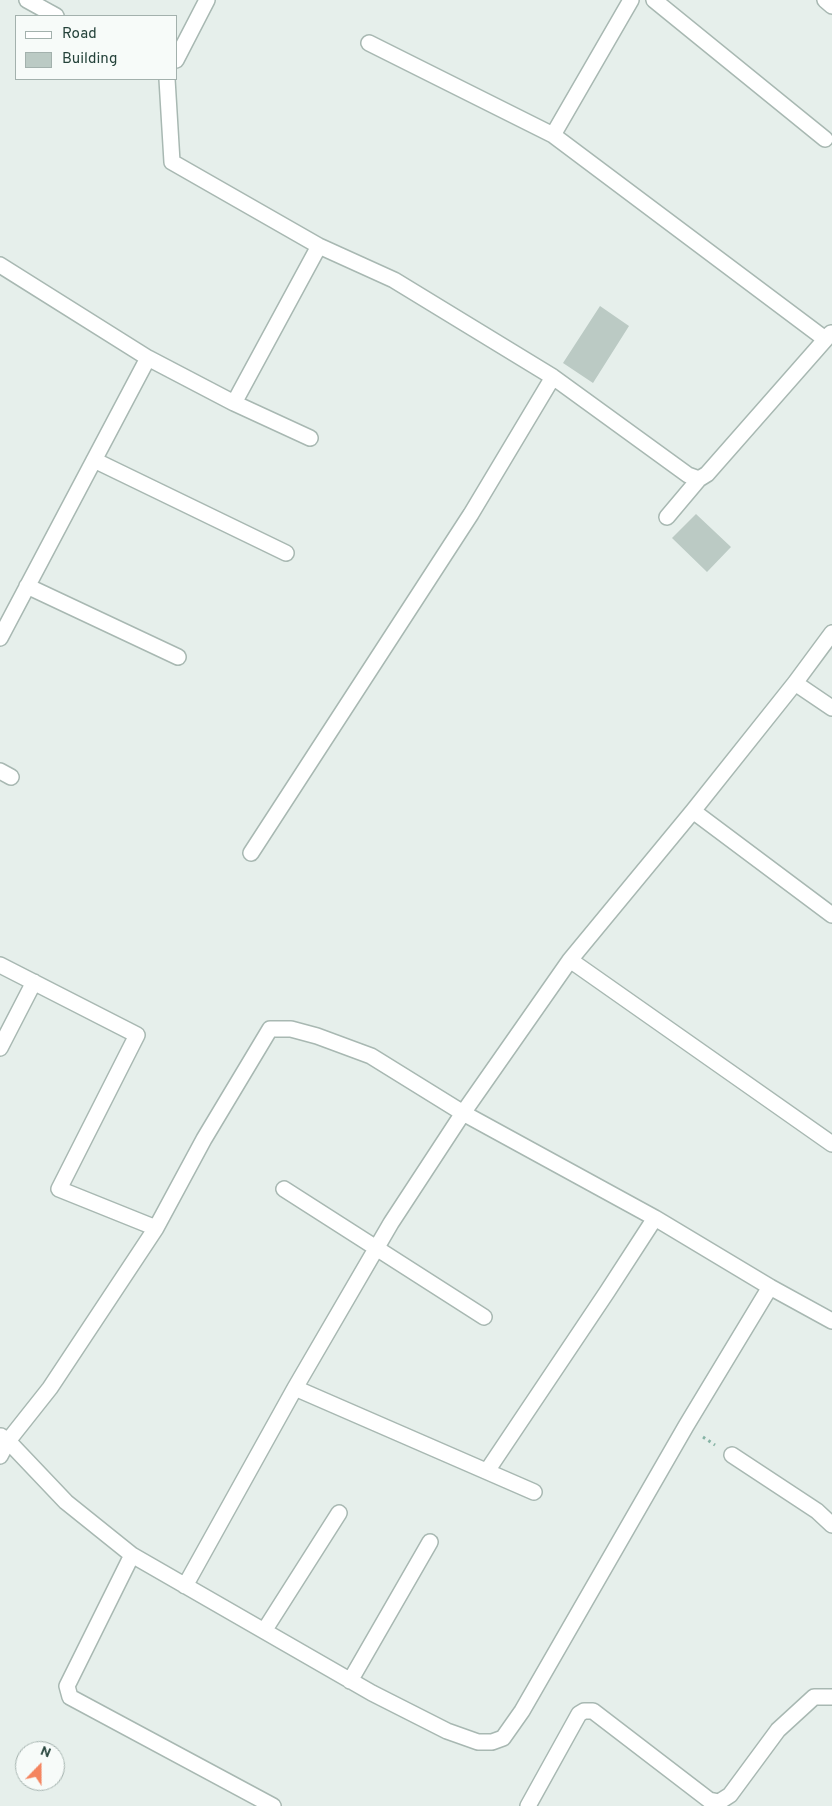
<!DOCTYPE html>
<style>
body{margin:0}
#map{position:relative;width:832px;height:1806px;overflow:hidden;background:#e6efeb;font-family:Overpass,sans-serif}
canvas{display:block}
.legend{position:absolute;left:15px;top:15px;width:162px;height:65px;box-sizing:border-box;background:#f7fbf9;border:1px solid #a3b1ad;margin:0;padding:6px 9px;list-style:none;font-size:15px;color:#24423a}
.legend li{display:flex;align-items:center;gap:10px;height:25px}
.legend b{width:25px;border:1px solid #a3b1ad}
.north{position:absolute;left:15px;top:1741px;width:50px;height:50px;box-sizing:border-box;background:#f7fbf9;border:1px solid #a3b1ad;border-radius:50%;rotate:22deg;font-size:14px;font-weight:700;line-height:20px;text-align:center;color:#24423a}
.north::after{content:'';display:block;margin:auto;width:18px;height:22px;background:#f4845f;clip-path:polygon(50% 0,100% 100%,50% 72%,0 100%)}
</style>
<div id="map">
<canvas width="832" height="1806"></canvas>
<ul class="legend">
<li><b style="height:6px;background:#fff"></b>Road</li>
<li><b style="height:14px;background:#bbcac4"></b>Building</li>
</ul>
<div class="north">N</div>
</div>
<script>
const context = document.querySelector('canvas').getContext('2d');
context.lineJoin = 'round';
function fillPath(path, color) { context.fillStyle = color; context.fill(path, 'evenodd'); }
const shape = rows => new Path2D(rows.map(r => 'M' + r).join(''));
function stroke(path, color, width, dash) { context.strokeStyle = color; context.lineWidth = width; context.lineCap = dash ? 'butt' : 'round'; context.setLineDash(dash || []); context.stroke(path); }
fillPath(shape([
 [600,306,629,326,593,383,563,363],
 [696,514,731,547,707,572,672,538]
]), '#bbcac4');
const minor = shape([
 [27,0,56,16],
 [654,0,825,139],
 [825,0,832,6],
 [369,43,553,135,825,339],
 [176,60,207,0],
 [167,79,172,162,319,246,394,280,553,377,688,475,699,479],
 [553,135,631,0],
 [0,265,148,358,234,403,310,438],
 [234,403,319,246],
 [94,460,286,553],
 [667,517,699,479,707,474,831,333],
 [27,586,178,657],
 [0,638,148,358],
 [795,683,832,708],
 [0,771,11,777],
 [693,811,832,915],
 [251,853,471,514,553,377],
 [570,960,832,1144],
 [0,965,137,1035,59,1189,156,1228],
 [0,1048,34,982],
 [284,1189,484,1317],
 [295,1388,534,1492],
 [1,1436,8,1441,66,1502,132,1555,372,1693,447,1731,478,1742,492,1742,503,1738,522,1711,686,1426,770,1287],
 [732,1455,817,1511,832,1525],
 [0,1456,8,1441,50,1388,156,1228,204,1139,270,1029,291,1029,317,1036,371,1056,463,1113,655,1218,770,1287,832,1321],
 [487,1471,607,1292,655,1218],
 [132,1555,67,1686,70,1697,273,1806],
 [185,1586,295,1388,391,1223,463,1113,570,960,693,811,795,683,832,633],
 [264,1631,339,1513],
 [350,1681,430,1542],
 [528,1806,579,1714,584,1711,593,1711,709,1800,719,1802,730,1795,778,1730,814,1697,832,1697]
]);
stroke(minor, '#a8b8b2', 18);
stroke(shape([
 [703,1437,715,1445]
]), '#86b3a5', 3, [2.5, 4]);
stroke(minor, '#fff', 15);
</script>
